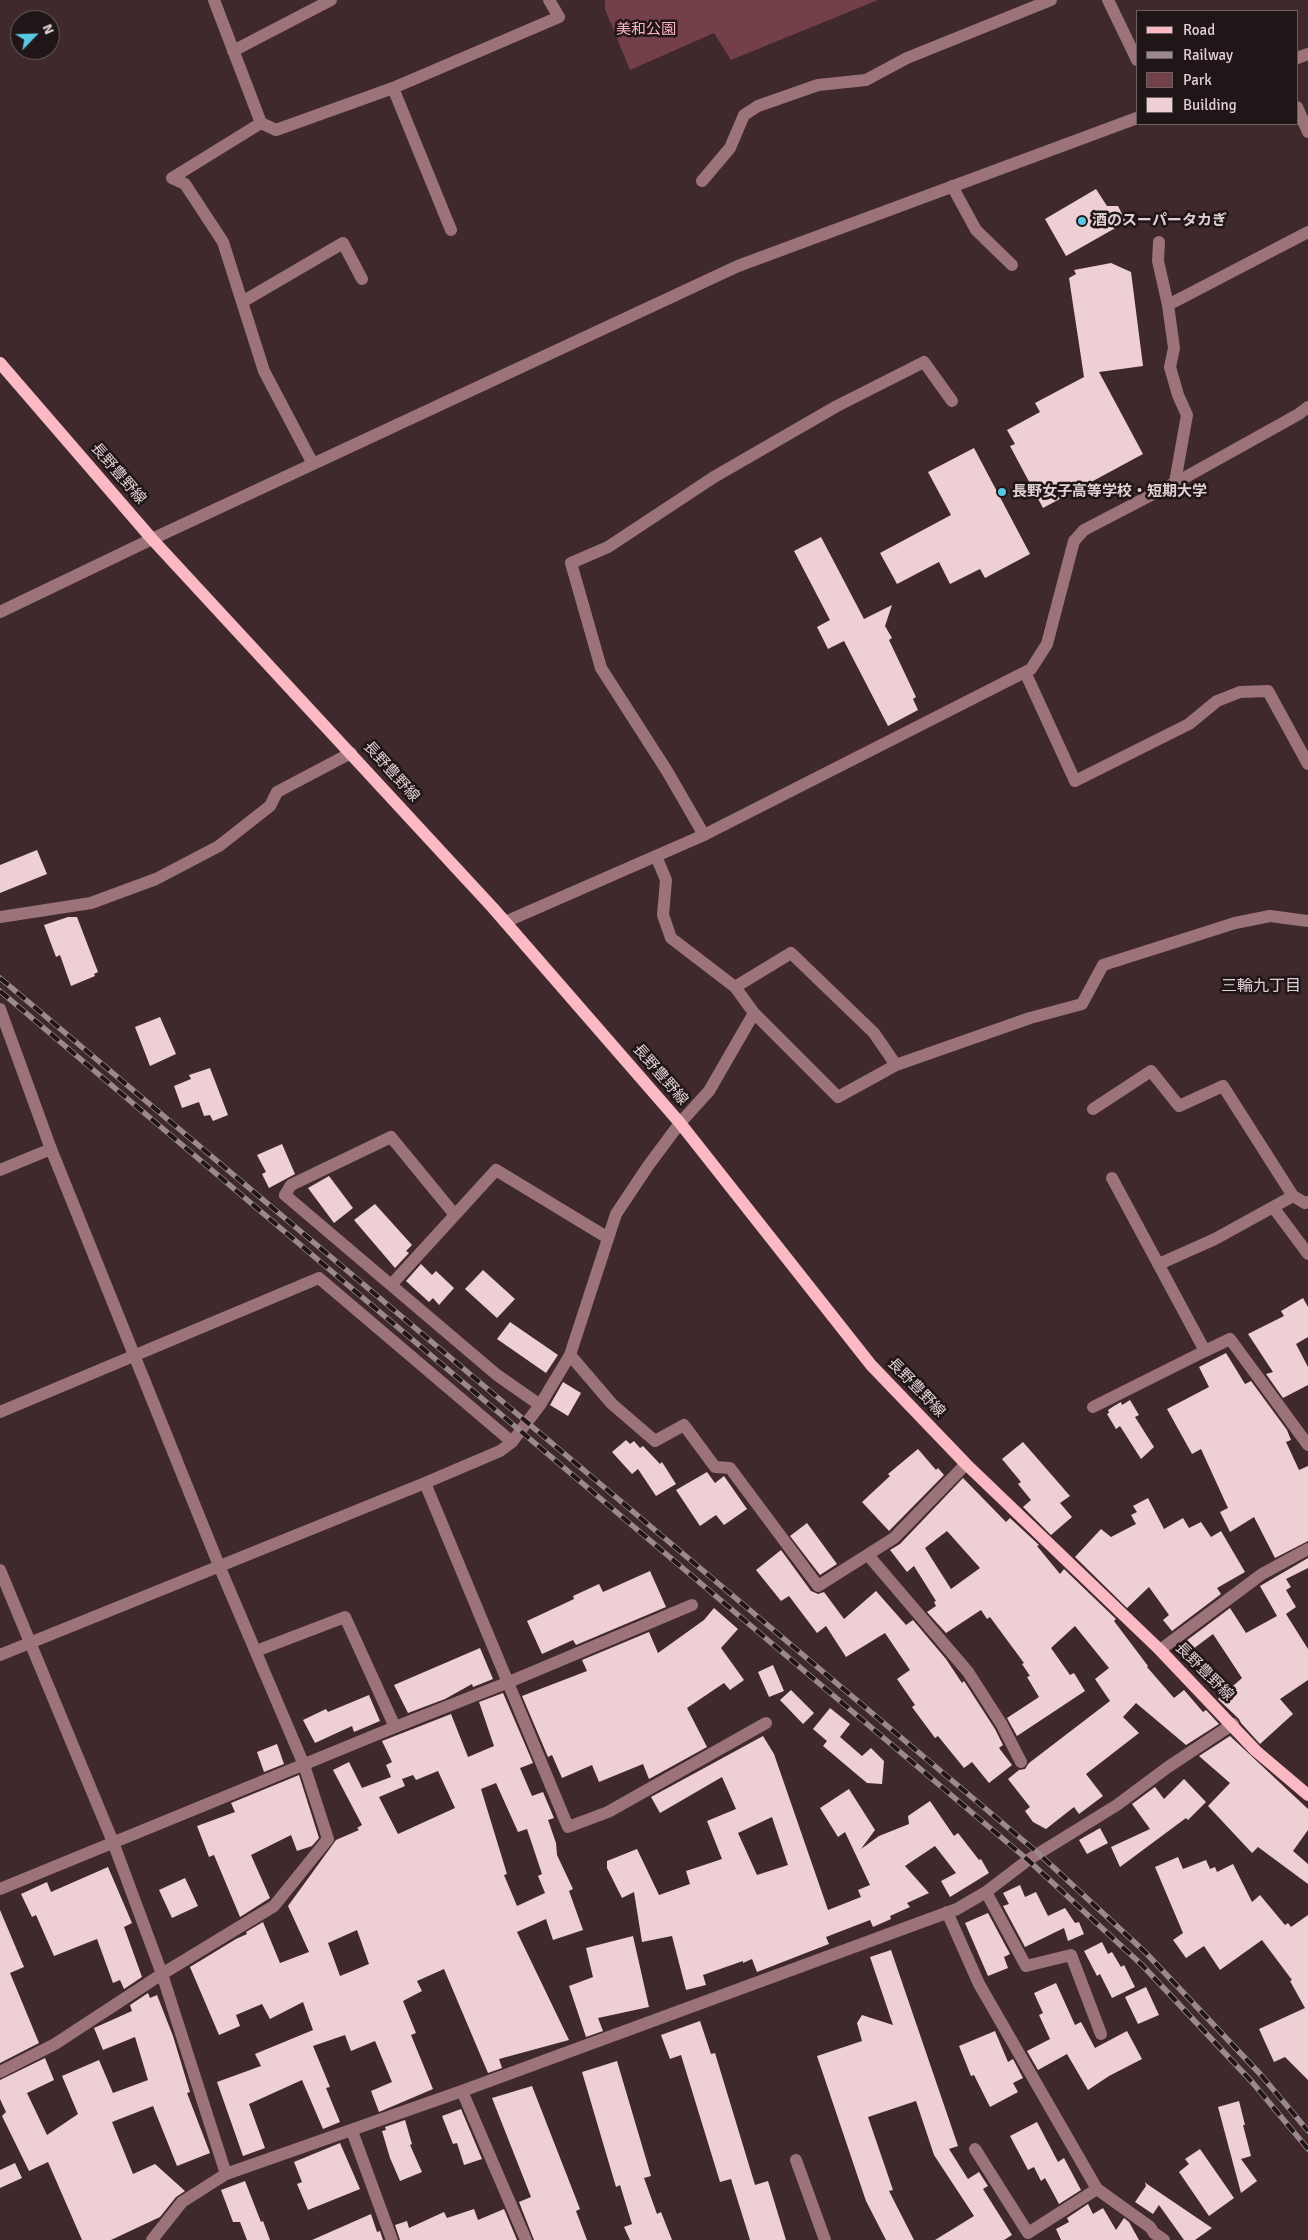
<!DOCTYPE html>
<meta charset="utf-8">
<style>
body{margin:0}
#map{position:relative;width:1308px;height:2240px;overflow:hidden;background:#40292d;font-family:Signika,sans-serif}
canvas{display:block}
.legend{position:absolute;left:1136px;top:10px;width:162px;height:115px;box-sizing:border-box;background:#201517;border:1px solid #6d6062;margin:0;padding:6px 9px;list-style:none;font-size:15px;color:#e0d0d3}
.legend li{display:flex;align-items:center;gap:10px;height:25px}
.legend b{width:25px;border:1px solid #6d6062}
.north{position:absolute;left:10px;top:10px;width:50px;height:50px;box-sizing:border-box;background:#201517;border:1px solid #6d6062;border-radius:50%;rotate:66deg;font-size:14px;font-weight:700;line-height:20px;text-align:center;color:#e0d0d3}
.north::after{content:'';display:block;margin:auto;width:18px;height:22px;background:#5ac8e5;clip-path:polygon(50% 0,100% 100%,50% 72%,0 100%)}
</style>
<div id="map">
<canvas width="1308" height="2240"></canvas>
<ul class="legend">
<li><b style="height:6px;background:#fbb9c4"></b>Road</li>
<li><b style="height:6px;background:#9c898d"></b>Railway</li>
<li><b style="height:14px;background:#733f49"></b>Park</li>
<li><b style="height:14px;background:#eecfd4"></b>Building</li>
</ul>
<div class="north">N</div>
</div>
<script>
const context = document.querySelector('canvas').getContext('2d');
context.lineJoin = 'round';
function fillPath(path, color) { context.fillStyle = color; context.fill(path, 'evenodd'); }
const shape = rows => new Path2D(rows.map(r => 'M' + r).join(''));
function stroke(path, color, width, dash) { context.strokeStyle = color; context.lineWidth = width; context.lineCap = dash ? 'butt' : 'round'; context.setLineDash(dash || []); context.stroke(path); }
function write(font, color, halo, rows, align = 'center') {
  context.font = font + ' Signika,"Noto Sans JP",sans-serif'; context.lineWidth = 5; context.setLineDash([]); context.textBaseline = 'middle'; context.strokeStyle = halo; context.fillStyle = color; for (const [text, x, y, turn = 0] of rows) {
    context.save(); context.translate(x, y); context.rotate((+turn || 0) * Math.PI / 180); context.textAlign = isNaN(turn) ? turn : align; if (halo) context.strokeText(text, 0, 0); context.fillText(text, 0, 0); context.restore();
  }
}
fillPath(shape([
 [605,0,878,0,731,60,714,33,630,70,605,9]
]), '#733f49');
fillPath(shape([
 [1096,189,1107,206,1118,206,1126,222,1066,256,1045,219],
 [1111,263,1131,272,1143,366,1099,372,1143,454,1043,508,1010,446,1015,444,1007,430,1040,412,1035,403,1084,377,1069,278,1076,274,1074,270],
 [974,448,1030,554,985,578,980,569,950,584,939,562,897,584,880,553,951,515,928,472],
 [821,537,864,619,892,605,885,626,892,638,889,640,916,697,913,699,918,710,888,726,844,641,828,649,817,627,830,620,794,551],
 [37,850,47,874,0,893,0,865],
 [68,917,77,917,98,972,94,974,95,976,71,986,60,955,56,957,44,925],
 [160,1017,176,1054,150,1066,135,1027],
 [210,1068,228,1115,213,1121,210,1115,204,1116,199,1102,182,1108,174,1086,191,1079,189,1075],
 [282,1144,295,1174,269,1188,262,1174,266,1172,257,1155],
 [329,1176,353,1208,334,1223,308,1188],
 [375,1204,412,1245,406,1251,409,1253,395,1268,354,1220],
 [421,1264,432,1275,436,1271,454,1288,439,1305,433,1298,429,1302,406,1281],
 [483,1270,515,1299,497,1318,465,1289],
 [1303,1298,1308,1307,1308,1337,1296,1344,1308,1367,1308,1385,1283,1398,1266,1374,1273,1372,1248,1334,1284,1316,1281,1311],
 [510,1322,558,1355,546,1373,497,1339],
 [1226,1353,1245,1384,1251,1381,1287,1430,1291,1440,1286,1442,1299,1470,1308,1466,1308,1541,1275,1558,1254,1517,1230,1532,1220,1512,1228,1508,1201,1449,1192,1454,1167,1409,1209,1387,1199,1367],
 [563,1382,581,1393,568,1416,550,1405],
 [1130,1400,1139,1415,1135,1417,1154,1447,1141,1459,1120,1426,1116,1429,1107,1414,1109,1413,1108,1410,1114,1406,1121,1402,1122,1405],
 [626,1440,630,1444,634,1441,640,1448,643,1446,660,1464,662,1462,676,1484,656,1496,638,1469,632,1474,612,1452],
 [1023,1442,1070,1496,1060,1503,1072,1517,1051,1535,1023,1507,1031,1500,1018,1484,1021,1482,1002,1459],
 [918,1449,936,1470,938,1468,944,1475,889,1531,862,1502,890,1476,888,1474],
 [707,1472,715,1483,724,1476,747,1509,724,1525,716,1515,700,1526,676,1490],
 [963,1478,1006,1522,1010,1518,1039,1545,1037,1546,1060,1574,1064,1569,1116,1619,1114,1621,1148,1666,1147,1667,1174,1698,1184,1690,1203,1712,1206,1710,1219,1724,1186,1745,1136,1703,1123,1717,1139,1733,1086,1774,1103,1796,1079,1814,1074,1807,1046,1829,1033,1822,1025,1811,1030,1807,1008,1779,1019,1770,1025,1769,1029,1763,1110,1701,1095,1679,1109,1668,1075,1626,1051,1648,1070,1675,1074,1673,1085,1691,1017,1736,1007,1718,1039,1697,1027,1677,1030,1676,1022,1664,1024,1663,990,1617,987,1619,981,1610,946,1633,927,1612,936,1606,934,1602,936,1601,914,1566,907,1572,890,1550,900,1544],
 [947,1531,980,1568,951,1589,925,1548],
 [1148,1498,1164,1529,1183,1518,1189,1528,1201,1522,1211,1537,1221,1531,1245,1572,1217,1588,1221,1594,1172,1631,1163,1620,1169,1615,1149,1587,1127,1608,1075,1557,1101,1529,1111,1537,1136,1524,1131,1515,1137,1512,1133,1506],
 [807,1523,837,1564,820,1575,790,1536],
 [781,1550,811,1591,818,1594,824,1592,844,1619,876,1591,906,1625,913,1620,946,1659,962,1683,964,1681,995,1729,1003,1745,999,1748,1012,1765,989,1783,972,1762,964,1768,938,1736,935,1738,912,1707,915,1705,897,1679,910,1670,885,1633,846,1657,826,1626,817,1633,789,1596,781,1601,756,1570],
 [1308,1558,1308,1568,1286,1579,1291,1587,1286,1590,1296,1607,1286,1614,1308,1649,1308,1680,1280,1699,1293,1714,1260,1744,1241,1723,1239,1719,1218,1699,1242,1678,1213,1634,1189,1652,1182,1644,1230,1608,1246,1633,1277,1616,1260,1586],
 [650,1571,666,1607,576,1645,573,1640,542,1654,527,1621,574,1599,573,1596,599,1584,603,1592],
 [714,1608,738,1629,721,1648,744,1680,730,1690,724,1683,687,1708,707,1747,649,1779,643,1764,599,1782,592,1765,562,1778,552,1755,548,1757,522,1696,587,1671,582,1660,649,1632,658,1653,704,1620],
 [480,1648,493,1679,473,1687,472,1684,445,1699,408,1713,394,1685],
 [773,1665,784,1691,769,1697,758,1672],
 [791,1690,814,1713,803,1724,780,1700],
 [503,1693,533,1763,520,1768,532,1796,543,1792,554,1818,548,1820,556,1843,557,1855,573,1889,569,1891,583,1930,553,1940,546,1919,517,1932,569,2040,499,2059,502,2068,488,2073,444,1969,417,1981,422,1991,403,2001,416,2033,411,2035,433,2089,379,2112,371,2091,392,2082,375,2041,351,2051,345,2035,313,2046,330,2087,326,2088,340,2122,323,2129,302,2080,249,2104,265,2148,243,2156,217,2082,261,2066,255,2054,313,2030,303,2002,270,2019,262,2004,236,2015,240,2026,219,2035,190,1967,236,1939,247,1934,246,1932,263,1922,280,1963,309,1952,288,1906,336,1840,359,1830,357,1828,362,1825,333,1770,349,1762,362,1788,391,1777,386,1765,392,1762,382,1741,451,1714,468,1757,494,1746,479,1702],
 [438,1771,455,1808,398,1834,379,1797,405,1786,402,1779,413,1775,416,1780],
 [496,1783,518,1832,527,1829,542,1874,538,1876,545,1893,517,1906,504,1875,507,1874,481,1789],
 [357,1930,369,1964,340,1976,328,1943],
 [369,1695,380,1721,354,1732,352,1726,315,1743,303,1720,326,1709,328,1712],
 [830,1708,850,1724,840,1737,862,1756,871,1748,884,1761,882,1784,867,1783,823,1746,827,1741,813,1729],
 [763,1736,774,1754,828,1910,861,1897,858,1890,870,1885,845,1832,838,1837,820,1808,849,1789,875,1830,861,1849,879,1836,909,1824,908,1816,930,1801,954,1836,958,1833,979,1860,981,1859,989,1873,950,1897,941,1881,956,1873,935,1846,905,1866,929,1893,907,1903,910,1907,890,1916,891,1919,873,1927,870,1920,826,1937,829,1944,757,1972,752,1959,743,1963,743,1961,703,1975,706,1985,686,1990,672,1936,642,1942,634,1892,622,1898,607,1868,607,1861,637,1849,659,1895,690,1884,686,1871,722,1859,707,1821,736,1809,722,1777,660,1813,651,1797],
 [772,1817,788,1865,757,1875,738,1833],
 [1230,1736,1308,1809,1308,1830,1293,1851,1308,1864,1308,1884,1258,1847,1252,1853,1208,1806,1230,1783,1199,1756],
 [277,1744,284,1764,264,1772,257,1752],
 [299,1775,319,1838,312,1846,297,1851,291,1835,251,1855,270,1898,240,1917,214,1855,209,1857,197,1826,235,1812,231,1803],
 [1184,1779,1206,1802,1188,1820,1186,1818,1120,1867,1111,1847,1150,1829,1132,1804,1155,1787,1164,1799],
 [1100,1828,1108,1843,1087,1854,1079,1840],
 [1178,1857,1183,1869,1206,1860,1210,1869,1215,1867,1217,1872,1233,1864,1252,1902,1260,1895,1285,1925,1288,1923,1291,1927,1308,1915,1308,2080,1285,2057,1274,2062,1259,2029,1305,2008,1290,1981,1292,1980,1262,1940,1220,1970,1204,1946,1186,1958,1173,1940,1183,1933,1155,1867],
 [108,1867,132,1923,124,1927,142,1977,124,1989,120,1980,113,1983,97,1939,54,1956,36,1915,32,1917,21,1894,47,1882,51,1892],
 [185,1878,198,1906,172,1918,159,1890],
 [1020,1885,1025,1897,1036,1892,1048,1916,1065,1908,1075,1923,1079,1922,1084,1934,1068,1941,1064,1928,1025,1947,1003,1906,1009,1904,1003,1893],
 [0,1910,24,1967,10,1973,39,2043,0,2063],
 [988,1913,1010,1954,1004,1957,1008,1968,988,1976,965,1923],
 [633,1936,649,2007,598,2018,603,2031,586,2037,569,1986,593,1977,586,1948],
 [1102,1942,1108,1954,1112,1952,1121,1967,1124,1965,1135,1987,1112,1998,1100,1974,1097,1976,1084,1951],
 [891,1950,958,2146,949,2149,968,2179,979,2172,988,2186,983,2189,1012,2235,1004,2240,935,2240,974,2216,934,2155,916,2101,868,2117,893,2190,889,2191,914,2240,886,2240,866,2201,817,2056,862,2041,857,2023,862,2015,893,2025,870,1957],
 [1056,1983,1075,2025,1081,2022,1095,2048,1127,2031,1142,2059,1109,2076,1088,2090,1067,2054,1038,2070,1027,2051,1050,2039,1039,2015,1043,2013,1034,1993],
 [1146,1987,1159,2015,1138,2024,1125,1997],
 [148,1993,150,1998,157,1995,173,2036,190,2092,187,2093,210,2153,177,2166,153,2106,112,2122,133,2174,155,2164,185,2191,176,2197,160,2217,111,2240,82,2240,48,2162,29,2171,2,2116,6,2112,0,2099,0,2080,45,2058,54,2080,27,2093,47,2135,78,2114,62,2076,99,2060,113,2093,148,2080,135,2037,103,2050,94,2028,132,2011,130,2005],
 [700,2021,711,2054,715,2053,755,2185,768,2181,786,2240,750,2240,731,2179,720,2182,681,2055,670,2059,661,2035],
 [995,2031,1008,2062,1013,2059,1023,2078,1013,2083,1018,2092,990,2107,974,2075,971,2076,959,2046],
 [617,2061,651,2176,644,2178,657,2214,661,2212,672,2240,630,2240,624,2227,632,2224,620,2185,616,2187,582,2072],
 [532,2086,580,2209,576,2211,587,2240,534,2240,519,2202,531,2197,492,2098],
 [1239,2101,1245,2125,1243,2125,1251,2156,1241,2159,1257,2181,1241,2193,1218,2107],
 [461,2109,482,2159,464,2165,457,2143,453,2144,442,2116],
 [405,2120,412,2144,410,2145,422,2172,400,2181,390,2158,382,2131,386,2130,385,2127],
 [1037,2122,1058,2162,1064,2158,1081,2190,1059,2204,1045,2178,1041,2181,1034,2167,1028,2170,1010,2136],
 [340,2143,360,2189,308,2210,297,2184,302,2182,294,2162],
 [1200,2149,1234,2198,1209,2216,1179,2172,1189,2164,1185,2159],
 [15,2163,22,2178,0,2188,0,2170],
 [245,2181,261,2222,263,2221,270,2240,247,2240,240,2222,233,2222,221,2190],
 [1145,2182,1147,2184,1212,2228,1195,2240,1184,2240,1159,2205,1153,2214,1135,2202,1146,2186],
 [1088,2204,1093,2214,1103,2208,1116,2230,1124,2218,1129,2222,1139,2240,1061,2240,1056,2229,1069,2222,1067,2218],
 [474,2209,478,2220,504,2209,517,2240,400,2240,395,2225,407,2221,409,2228,444,2212,447,2218],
 [371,2214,377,2232,380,2231,383,2240,312,2240]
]), '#eecfd4');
stroke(shape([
 [214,0,261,123,276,130,393,88,559,17,549,0],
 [1108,0,1137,60],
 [233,51,331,0],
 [1297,58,1308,54],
 [393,88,451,230],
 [1297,107,1308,132],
 [172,178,185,184,223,242,264,371,313,464],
 [172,178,261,123],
 [702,181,730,148,744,115,758,106,818,85,866,80,907,58,1051,0],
 [952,186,976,230,1012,265],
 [1159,242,1158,261,1168,305,1174,348,1170,367,1178,395,1187,415,1175,482],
 [242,302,343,243,362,279],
 [1168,305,1308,232],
 [0,612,152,539,738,266,1137,118],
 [1025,672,1075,781,1189,724,1217,701,1240,692,1268,691,1308,764],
 [704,835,667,771,601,668,571,563,608,547,714,477,837,406,924,362,952,401],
 [656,856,666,880,663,915,671,938,735,987],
 [0,917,91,903,156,879,219,846,270,806,277,792,351,753],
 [505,922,704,835,1031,669,1047,644,1074,541,1084,530,1184,478,1299,414,1308,407],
 [0,1009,51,1149,220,1568,304,1765,328,1839,274,1906,162,1974,55,2044,0,2072],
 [754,1013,735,987,791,953,874,1033,896,1065],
 [1093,1109,1151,1071,1179,1106,1223,1086,1293,1196,1305,1203,1308,1202],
 [0,1170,51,1149],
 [1112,1178,1205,1351,1230,1339,1308,1445],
 [1273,1207,1308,1254],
 [455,1215,391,1137,291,1185,285,1195,497,1375,540,1405],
 [1159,1264,1215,1239,1293,1196],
 [391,1285,496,1170,608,1238],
 [570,1355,612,1404,655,1441,684,1425,715,1467,730,1468,818,1586,894,1538,966,1464],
 [1093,1407,1205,1351],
 [0,1412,319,1278,512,1442],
 [425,1483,568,1827,608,1812,766,1723],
 [868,1555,968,1672,1002,1725,1021,1762],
 [0,1570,113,1842,162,1974,226,2174],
 [1160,1650,1262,1574,1308,1549],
 [256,1651,345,1617,395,1727],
 [0,1655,425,1483,500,1451,512,1442,540,1405,570,1355,616,1214,648,1166,680,1123,709,1091,754,1013,838,1097,896,1065,1030,1018,1082,1004,1103,965,1235,923,1270,916,1308,921],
 [0,1889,395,1727,509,1682,692,1605],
 [986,1892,1026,1966,1071,1955,1101,2034],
 [947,1912,979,1984,1097,2189],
 [462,2091,526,2240],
 [352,2131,392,2240],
 [975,2149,1028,2233,1097,2189,1150,2227,1154,2233,1164,2240],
 [796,2160,825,2240],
 [152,2240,182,2202,226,2174,462,2091,957,1909,986,1892,1028,1860,1117,1805,1168,1767,1233,1724]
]), '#9b7379', 12);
stroke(shape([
 [0,363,152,539,493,908,680,1123,871,1365,966,1464,1160,1650,1256,1751,1308,1795]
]), '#fbb9c4', 12);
const rail = shape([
 [0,978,1038,1853,1145,1952,1261,2075,1308,2131],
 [0,991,1028,1860,1142,1965,1252,2082,1308,2149]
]);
stroke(rail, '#9c898d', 5.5);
stroke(rail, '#201517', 4, [11]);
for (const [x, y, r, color] of [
 [1082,221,5,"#5ac8e5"],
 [1002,492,5,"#5ac8e5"]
]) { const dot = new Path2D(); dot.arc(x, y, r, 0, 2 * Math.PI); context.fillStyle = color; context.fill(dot); stroke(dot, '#201517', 2); }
write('15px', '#ffb6c3', '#201517', [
 ["美和公園",646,30]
]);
write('bold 15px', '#e0d0d3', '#201517', [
 ["酒のスーパータカぎ",1092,221],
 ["長野女子高等学校・短期大学",1012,492]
], 'left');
write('15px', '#e0d0d3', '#201517', [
 ["長野豊野線",118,474,49],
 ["長野豊野線",391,772,48],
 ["長野豊野線",660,1075,49],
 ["長野豊野線",916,1388,46],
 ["長野豊野線",1204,1672,45]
]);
write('16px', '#e0d0d3', '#201517', [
 ["三輪九丁目",1261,987]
]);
</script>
